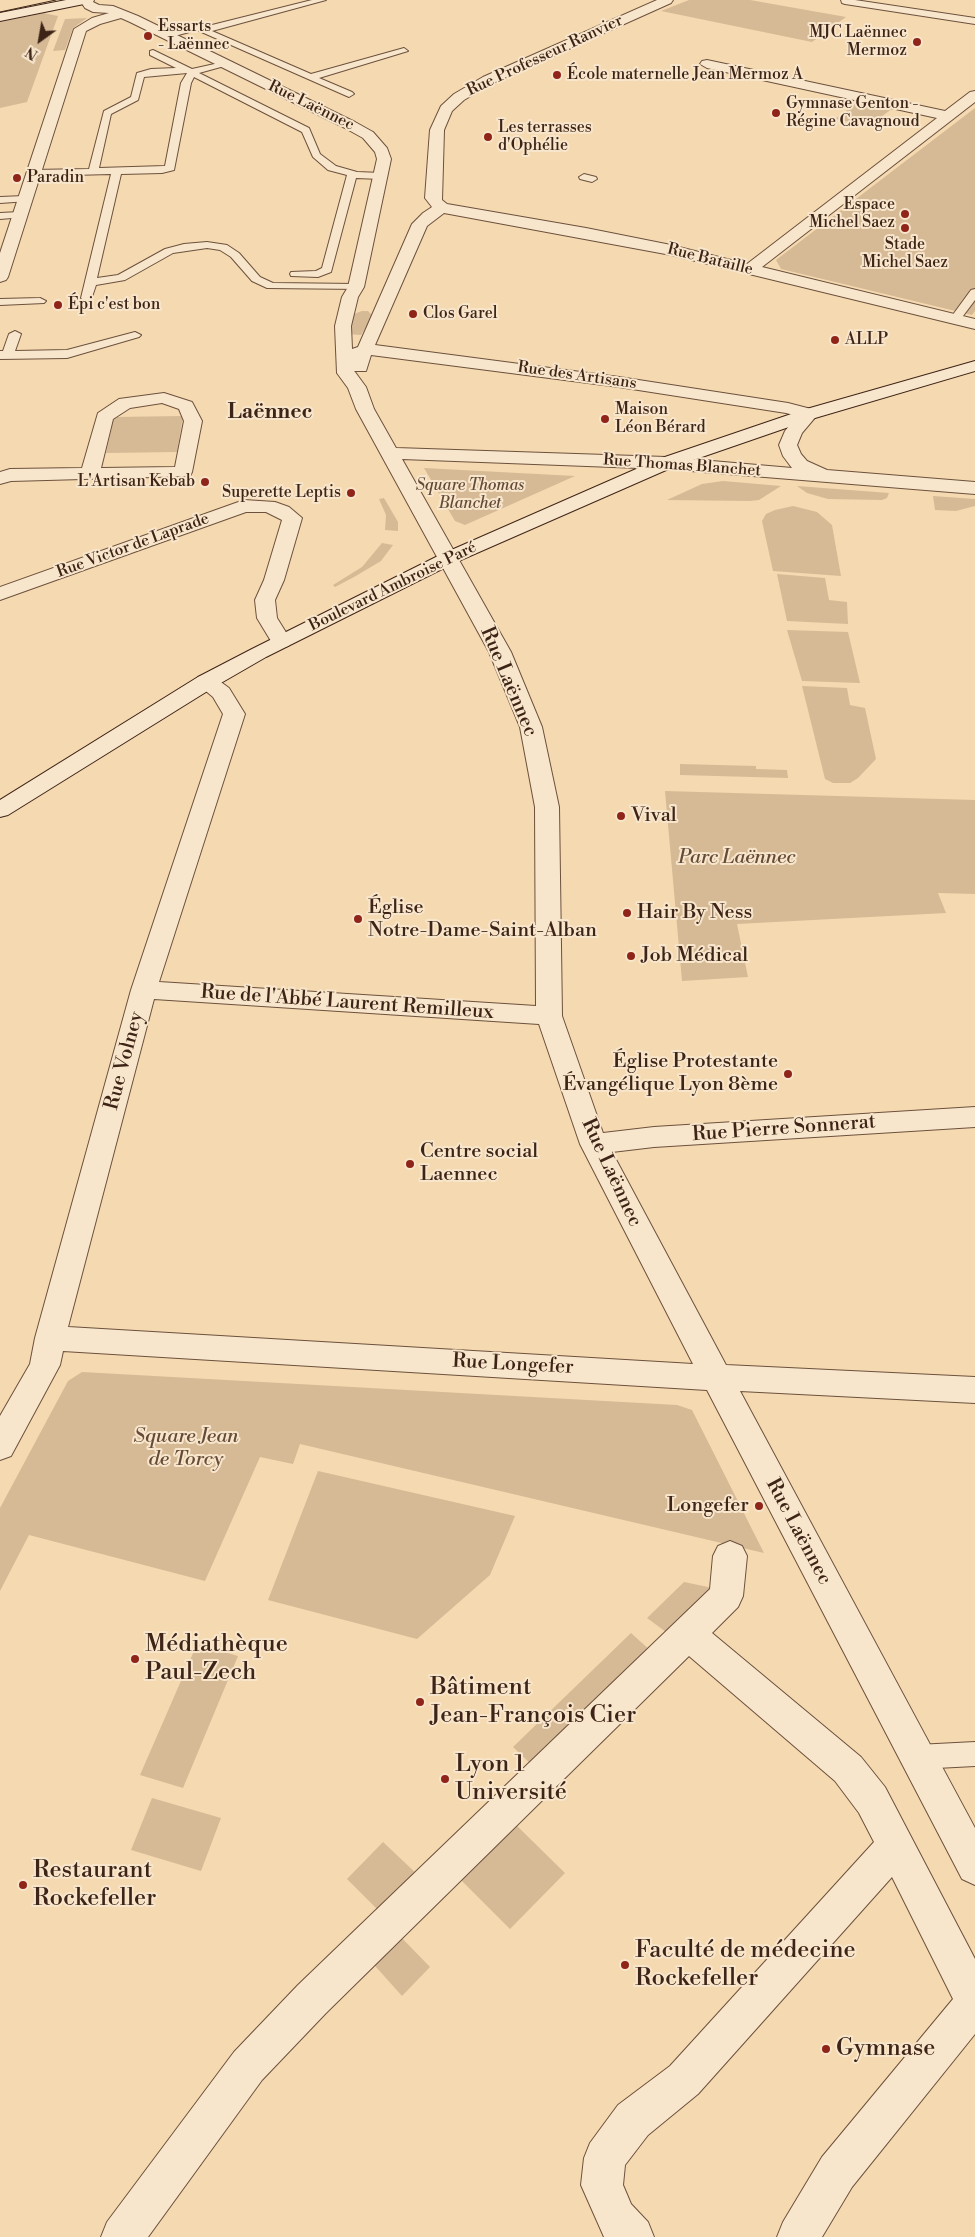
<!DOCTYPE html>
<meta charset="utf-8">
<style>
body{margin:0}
#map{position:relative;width:975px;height:2237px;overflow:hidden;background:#f5d9b0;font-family:"Libre Bodoni",serif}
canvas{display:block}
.north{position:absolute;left:15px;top:15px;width:50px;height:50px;-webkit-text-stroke:4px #f8e6cc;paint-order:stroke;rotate:212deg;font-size:14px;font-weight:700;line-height:20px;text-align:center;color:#3e2417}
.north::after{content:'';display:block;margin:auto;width:18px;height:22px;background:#3e2417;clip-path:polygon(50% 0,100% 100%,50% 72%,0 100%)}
</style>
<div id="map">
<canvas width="975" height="2237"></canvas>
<div class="north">N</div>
</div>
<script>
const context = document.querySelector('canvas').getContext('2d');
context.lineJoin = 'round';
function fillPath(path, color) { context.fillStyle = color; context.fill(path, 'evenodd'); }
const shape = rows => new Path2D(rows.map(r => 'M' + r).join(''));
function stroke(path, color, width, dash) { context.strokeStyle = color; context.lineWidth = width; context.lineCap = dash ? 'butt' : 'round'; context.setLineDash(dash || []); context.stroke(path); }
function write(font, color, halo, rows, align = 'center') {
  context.font = font + ' "Libre Bodoni",serif'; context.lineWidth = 4; context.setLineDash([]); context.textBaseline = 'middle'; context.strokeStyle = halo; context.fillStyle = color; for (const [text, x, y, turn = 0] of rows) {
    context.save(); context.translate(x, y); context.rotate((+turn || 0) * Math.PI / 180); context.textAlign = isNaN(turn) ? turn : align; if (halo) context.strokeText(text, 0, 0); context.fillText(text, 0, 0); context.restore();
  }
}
fillPath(shape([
 [689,0,750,0,846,17,812,42,661,11],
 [43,13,58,16,27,102,0,108,0,22],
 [87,18,73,28,65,50,53,51,65,19],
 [859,101,893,108,869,126,835,119],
 [975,108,975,311,972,315,781,269,776,260],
 [362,311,368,311,373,316,361,335,347,334,351,315],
 [183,416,177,452,106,453,114,417],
 [424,468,575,476,465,525,455,521],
 [723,481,781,486,759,500,750,501,667,500,702,484],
 [797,486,889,493,887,498,882,500,828,499,807,493],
 [933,496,975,499,975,506,956,511,935,510],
 [384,498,398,522,398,531,385,530,386,515,379,499],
 [793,506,817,512,832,525,841,576,773,571,762,521,766,514,775,510],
 [382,543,393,545,381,561,354,577,335,587,333,585,362,567],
 [777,574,825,578,829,600,847,602,848,624,787,621],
 [787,630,848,632,860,683,802,681],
 [802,686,847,688,850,705,865,708,876,759,858,778,850,783,833,783,825,779],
 [680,764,756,766,756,769,787,770,788,778,680,775],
 [665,791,975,800,975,894,938,893,946,913,737,924,748,977,682,981],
 [82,1372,677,1405,692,1410,764,1553,300,1444,293,1464,260,1457,205,1581,29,1535,0,1591,0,1508,68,1381],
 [318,1471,515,1516,490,1575,417,1639,268,1600],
 [684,1582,713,1588,670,1635,647,1618],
 [631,1633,652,1652,534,1767,513,1747],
 [197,1644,238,1656,183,1788,140,1775],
 [152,1798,221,1818,201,1871,131,1850],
 [511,1820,565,1873,510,1929,456,1875],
 [383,1842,419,1876,382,1914,347,1879],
 [395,1931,430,1967,402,1996,368,1958]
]), '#d6ba96');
const lane = shape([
 [312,0,326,0,212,31,311,74,404,48,408,51,319,78,352,92,354,94,349,97,197,30,167,38,163,35,197,24,208,26,312,0],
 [841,0,855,0,975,18,975,24,845,4,842,3,841,0],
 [153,50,192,69,228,61,228,65,199,73,309,128,320,154,336,166,357,172,381,173,386,176,381,179,356,178,331,272,318,277,291,276,290,274,291,272,316,271,322,268,347,175,328,170,313,157,302,132,194,77,191,83,174,170,162,173,121,174,97,278,118,275,165,249,184,244,207,242,227,245,239,253,260,277,273,283,356,284,360,285,362,287,360,289,267,288,252,281,231,257,220,250,207,248,173,253,125,280,96,285,91,300,83,300,81,298,111,174,33,176,28,173,33,170,89,169,104,111,131,97,137,73,151,69,176,68,150,55,150,51,153,50],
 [187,73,181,83,165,166,99,168,111,114,138,100,144,77,187,73],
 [584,174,596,177,597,179,592,182,580,179,579,177,584,174],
 [25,196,30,199,29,201,0,203,0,197,25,196],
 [20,212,24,213,24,217,0,219,0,213,20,212],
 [975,289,975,300,960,320,952,320,950,318,952,316,971,290,975,289],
 [40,298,46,301,44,303,0,305,0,299,40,298],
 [15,331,21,334,15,351,67,350,135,332,141,335,139,337,67,358,0,359,0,351,3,351,9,334,15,331],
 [975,1742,975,1766,917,1769,908,1765,905,1757,908,1749,917,1745,975,1742]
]);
const street = shape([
 [82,0,94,0,93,2,99,5,113,6,138,16,355,122,373,132,387,148,391,159,364,287,358,297,351,326,352,349,358,347,412,224,423,213,432,207,425,198,430,130,441,106,454,94,483,77,657,0,673,0,671,3,493,83,464,100,452,111,444,130,442,200,447,204,586,228,671,245,747,264,937,118,707,68,700,64,702,61,707,60,945,111,970,92,975,91,975,102,762,267,975,319,975,329,671,255,444,213,427,226,375,345,619,377,788,403,815,410,818,414,802,433,797,445,801,454,807,461,827,470,975,482,975,494,666,469,402,459,511,652,542,727,559,807,562,1016,603,1133,654,1127,975,1107,975,1127,654,1147,612,1152,726,1365,975,1377,975,1403,740,1391,975,1828,975,1885,962,1879,707,1390,63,1351,60,1365,11,1456,0,1460,0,1416,30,1364,35,1338,131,990,223,714,213,697,195,682,198,677,206,676,214,677,229,688,245,714,159,982,536,1006,535,807,520,727,489,652,356,409,348,388,337,373,335,326,342,297,348,287,377,159,375,152,363,138,345,128,130,22,121,18,100,24,86,31,8,277,6,280,0,282,0,253,74,29,92,18,109,13,93,12,85,8,81,2,82,0],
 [371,355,619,387,786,413,797,416,785,431,779,445,783,456,792,468,666,457,396,448,374,409,366,387,355,372,354,371,366,371,371,355],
 [154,999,539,1024,580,1144,693,1364,68,1327,154,999],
 [164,393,192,402,202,421,192,472,190,476,11,481,0,484,0,472,10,469,82,468,98,413,119,399,164,393],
 [162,403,179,409,184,421,175,467,101,468,113,419,130,408,162,403],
 [244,500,275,502,289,507,302,518,284,580,275,600,277,618,292,642,288,646,281,648,274,646,257,618,255,600,264,580,282,520,266,512,246,512,0,600,0,587,244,500],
 [730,1541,742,1546,747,1556,743,1596,738,1607,712,1633,861,1757,885,1787,975,1959,975,2034,852,2187,822,2237,777,2237,783,2222,822,2157,953,1999,892,1877,698,2094,648,2135,625,2165,623,2185,631,2204,648,2222,654,2237,604,2237,581,2185,584,2158,590,2143,618,2105,670,2066,874,1842,859,1813,835,1781,689,1656,326,2013,262,2080,148,2237,101,2237,107,2222,234,2052,298,1985,710,1589,713,1556,718,1546,730,1541]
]);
const secondary = shape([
 [66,0,90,0,84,4,0,21,0,13,66,0],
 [975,361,975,371,815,418,673,467,454,563,266,657,214,687,8,815,0,817,0,800,198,677,252,649,440,555,659,459,803,410,975,361]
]);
stroke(lane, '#6c513d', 2);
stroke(street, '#6c513d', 2);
stroke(secondary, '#3e2417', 2);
fillPath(lane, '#f8e6cc');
fillPath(street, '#f8e6cc');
fillPath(secondary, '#f8e6cc');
stroke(shape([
 [0,12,56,0]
]), '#3e2417', 1);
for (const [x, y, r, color] of [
 [148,36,5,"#8f2418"],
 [917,42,5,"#8f2418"],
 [557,75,5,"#8f2418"],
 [776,113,5,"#8f2418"],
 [488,137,5,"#8f2418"],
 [17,178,5,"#8f2418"],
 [905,214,5,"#8f2418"],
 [905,228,5,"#8f2418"],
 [58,305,5,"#8f2418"],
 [413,314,5,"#8f2418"],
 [835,340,5,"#8f2418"],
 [605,419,5,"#8f2418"],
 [205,482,5,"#8f2418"],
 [351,493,5,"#8f2418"],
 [621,816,5,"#8f2418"],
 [627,913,5,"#8f2418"],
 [358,919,5,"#8f2418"],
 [631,956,5,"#8f2418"],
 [788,1074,5,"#8f2418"],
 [410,1164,5,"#8f2418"],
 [759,1506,5,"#8f2418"],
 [135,1659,5,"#8f2418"],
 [420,1702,5,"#8f2418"],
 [445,1779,5,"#8f2418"],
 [23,1885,5,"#8f2418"],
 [625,1965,5,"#8f2418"],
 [826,2049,5,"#8f2418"]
]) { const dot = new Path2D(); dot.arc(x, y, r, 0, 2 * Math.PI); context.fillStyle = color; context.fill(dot); stroke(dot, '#f8e6cc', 2); }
write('16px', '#3e2417', '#f8e6cc', [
 ["Essarts",158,27],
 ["- Laënnec",158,45],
 ["MJC Laënnec",907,33,"right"],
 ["Mermoz",907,51,"right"],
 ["École maternelle Jean Mermoz A",567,75],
 ["Gymnase Genton -",786,104],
 ["Régine Cavagnoud",786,122],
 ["Les terrasses",498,128],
 ["d'Ophélie",498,146],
 ["Paradin",27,178],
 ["Espace",895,205,"right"],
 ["Michel Saez",895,223,"right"],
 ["Stade",905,245,"center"],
 ["Michel Saez",905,263,"center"],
 ["Épi c'est bon",68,305],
 ["Clos Garel",423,314],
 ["ALLP",845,340],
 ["Maison",615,410],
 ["Léon Bérard",615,428],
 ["L'Artisan Kebab",195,482,"right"],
 ["Superette Leptis",341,493,"right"]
], 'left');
write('16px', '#3e2417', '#f8e6cc', [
 ["Rue Professeur Ranvier",545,56,-25],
 ["Rue Laënnec",311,106,26],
 ["Rue Bataille",710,260,14],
 ["Rue des Artisans",577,376,8],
 ["Rue Thomas Blanchet",682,466,4],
 ["Rue Victor de Laprade",133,546,-20],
 ["Boulevard Ambroise Paré",393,587,-26]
]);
write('italic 16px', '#644a37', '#f8e6cc', [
 ["Square Thomas",470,486],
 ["Blanchet",470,504]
]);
write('20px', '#3e2417', '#f8e6cc', [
 ["Rue Laënnec",508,682,67],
 ["Rue de l'Abbé Laurent Remilleux",347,1003,4],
 ["Rue Volney",125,1061,-75],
 ["Rue Pierre Sonnerat",784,1129,-4],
 ["Rue Laënnec",611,1173,65],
 ["Rue Longefer",513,1365,3],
 ["Rue Laënnec",798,1532,62]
]);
write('20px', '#3e2417', '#f8e6cc', [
 ["Vival",631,816],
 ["Église",368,908],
 ["Notre-Dame-Saint-Alban",368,931],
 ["Hair By Ness",637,913],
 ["Job Médical",641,956],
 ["Église Protestante",778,1062,"right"],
 ["Évangélique Lyon 8ème",778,1085,"right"],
 ["Centre social",420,1152],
 ["Laennec",420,1175],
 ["Longefer",749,1506,"right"]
], 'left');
write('italic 20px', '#644a37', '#f8e6cc', [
 ["Parc Laënnec",737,858],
 ["Square Jean",186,1437],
 ["de Torcy",186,1460]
]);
write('bold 21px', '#3e2417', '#f8e6cc', [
 ["Laënnec",270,413]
]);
write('24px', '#3e2417', '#f8e6cc', [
 ["Médiathèque",145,1645],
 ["Paul-Zech",145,1673],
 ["Bâtiment",430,1688],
 ["Jean-François Cier",430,1716],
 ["Lyon 1",455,1765],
 ["Université",455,1793],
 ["Restaurant",33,1871],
 ["Rockefeller",33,1899],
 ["Faculté de médecine",635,1951],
 ["Rockefeller",635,1979],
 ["Gymnase",836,2049]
], 'left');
</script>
